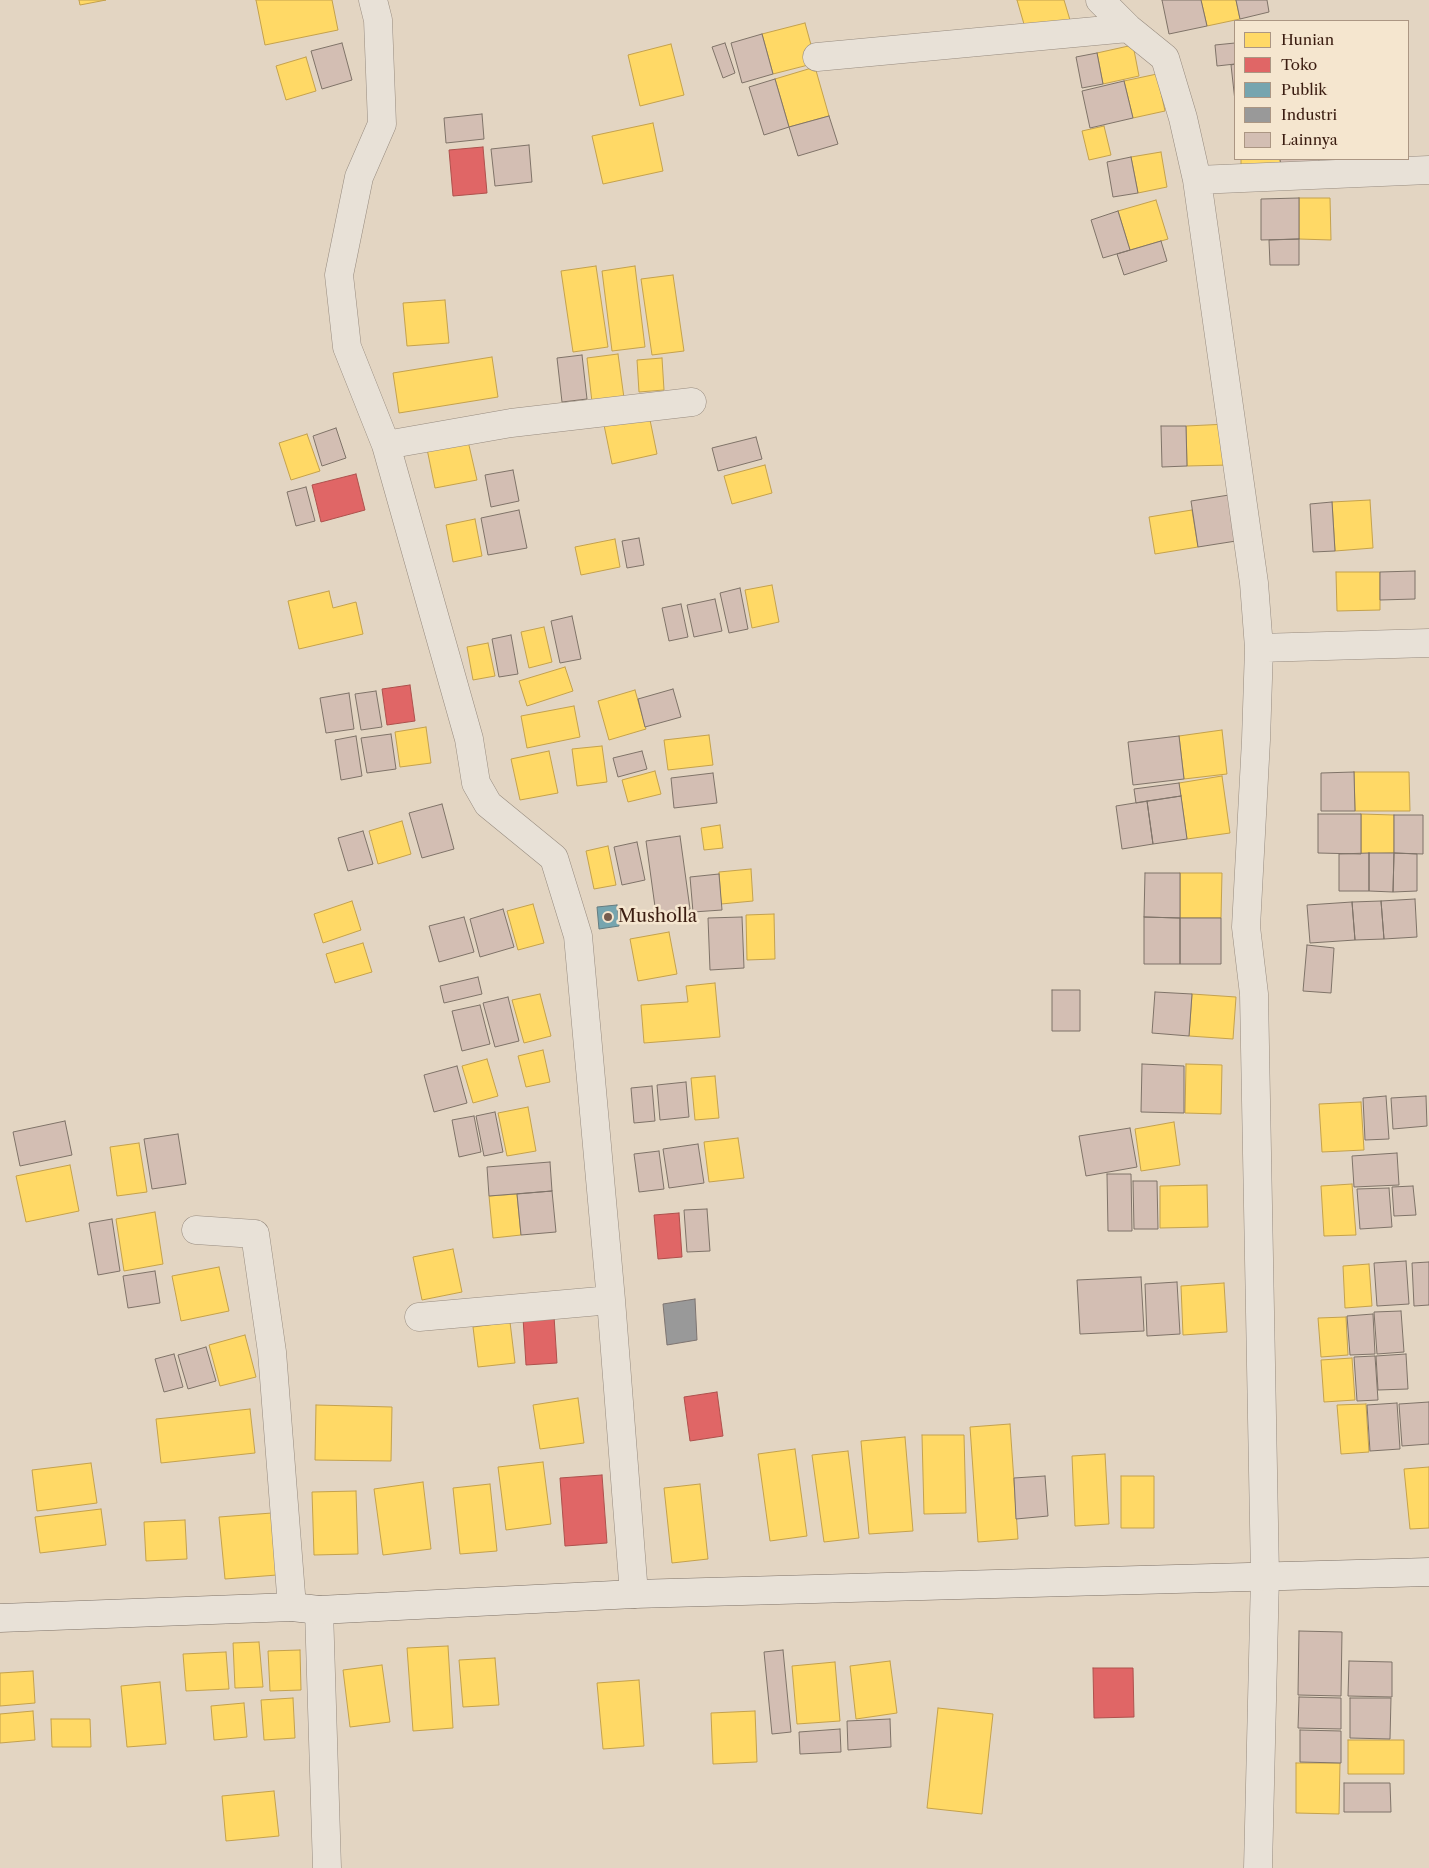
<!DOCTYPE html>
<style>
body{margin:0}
#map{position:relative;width:1429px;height:1868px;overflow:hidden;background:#e3d5c2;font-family:"Libre Caslon Text",serif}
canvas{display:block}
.legend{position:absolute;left:1234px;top:20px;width:175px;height:140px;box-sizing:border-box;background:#f5e6cf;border:1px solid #ab9683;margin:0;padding:6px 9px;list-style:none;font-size:15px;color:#3b1d11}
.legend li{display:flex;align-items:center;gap:10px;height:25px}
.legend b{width:25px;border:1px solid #ab9683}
</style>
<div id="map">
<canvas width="1429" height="1868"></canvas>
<ul class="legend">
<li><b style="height:14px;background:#ffd966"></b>Hunian</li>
<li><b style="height:14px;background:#e06666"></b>Toko</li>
<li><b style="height:14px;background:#76a5af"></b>Publik</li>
<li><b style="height:14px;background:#999"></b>Industri</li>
<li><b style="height:14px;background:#d3beb3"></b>Lainnya</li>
</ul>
</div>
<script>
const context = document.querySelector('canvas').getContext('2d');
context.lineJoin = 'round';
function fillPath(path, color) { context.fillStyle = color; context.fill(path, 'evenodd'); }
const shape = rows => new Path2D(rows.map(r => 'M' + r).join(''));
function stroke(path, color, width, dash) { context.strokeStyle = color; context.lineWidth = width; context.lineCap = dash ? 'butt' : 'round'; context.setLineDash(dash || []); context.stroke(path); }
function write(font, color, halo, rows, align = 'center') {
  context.font = font + ' "Libre Caslon Text",serif'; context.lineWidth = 5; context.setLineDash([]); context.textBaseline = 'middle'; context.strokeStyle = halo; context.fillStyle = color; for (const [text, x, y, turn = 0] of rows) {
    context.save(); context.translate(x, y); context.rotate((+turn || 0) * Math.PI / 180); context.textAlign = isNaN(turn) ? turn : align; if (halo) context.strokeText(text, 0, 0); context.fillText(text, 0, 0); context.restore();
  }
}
const homes = shape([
 [79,0,106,0,80,5,79,0],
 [256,0,332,0,338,30,265,45,256,0],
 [1017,0,1064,0,1070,20,1026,31,1017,0],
 [1201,0,1236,0,1240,19,1207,26,1201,0],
 [805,23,816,63,773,74,762,34,805,23],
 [671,44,684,95,640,106,628,55,671,44],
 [1133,45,1139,76,1103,84,1097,53,1133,45],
 [306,57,316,91,286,100,276,66,306,57],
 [815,67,829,116,789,127,775,79,815,67],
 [1157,74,1165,111,1133,118,1124,81,1157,74],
 [653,123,663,171,603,184,592,136,653,123],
 [1104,126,1111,155,1089,160,1082,131,1104,126],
 [1161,152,1167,187,1138,193,1131,157,1161,152],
 [1241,159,1280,159,1281,167,1241,168,1241,159],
 [1299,198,1330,198,1331,240,1299,239,1299,198],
 [1156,200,1168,239,1130,250,1118,211,1156,200],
 [596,266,608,347,573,352,561,271,596,266],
 [635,266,645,347,612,351,602,271,635,266],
 [673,275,684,351,652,355,641,279,673,275],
 [445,300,449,343,407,346,403,303,445,300],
 [618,354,624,398,592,402,587,358,618,354],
 [492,357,498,397,399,413,393,373,492,357],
 [662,358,664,390,639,392,637,360,662,358],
 [649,415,657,454,612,464,604,425,649,415],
 [1228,424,1229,465,1187,466,1186,426,1228,424],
 [307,434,320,471,291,480,279,443,307,434],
 [468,441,477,480,435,488,427,449,468,441],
 [765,465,772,493,732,504,724,476,765,465],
 [1370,500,1373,548,1335,551,1332,502,1370,500],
 [1192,510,1198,547,1155,554,1149,517,1192,510],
 [475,519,482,556,453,562,446,525,475,519],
 [615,539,620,567,581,575,575,547,615,539],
 [1336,572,1380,572,1380,610,1337,611,1336,572],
 [772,585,779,622,752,628,745,590,772,585],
 [329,591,333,608,356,602,363,634,299,649,288,601,329,591],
 [544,627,552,662,529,668,521,632,544,627],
 [488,643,495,676,473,680,467,647,488,643],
 [565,667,573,691,527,706,519,681,565,667],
 [635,690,646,729,609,740,598,701,635,690],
 [574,706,580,737,527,748,521,716,574,706],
 [426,727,431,763,400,767,395,732,426,727],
 [1222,730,1227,774,1184,779,1179,736,1222,730],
 [709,735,713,765,668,770,664,740,709,735],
 [602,746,607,782,577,786,572,749,602,746],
 [549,751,558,793,520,800,511,759,549,751],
 [655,771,661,794,628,802,622,780,655,771],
 [1354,772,1409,772,1410,811,1355,811,1354,772],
 [1222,776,1230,833,1187,839,1179,783,1222,776],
 [1361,814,1394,815,1394,853,1361,854,1361,814],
 [402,821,411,854,378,864,369,831,402,821],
 [720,825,723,848,704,850,701,828,720,825],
 [608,846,616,885,594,889,586,851,608,846],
 [751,869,753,901,721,904,719,872,751,869],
 [1180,873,1222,873,1221,918,1180,918,1180,873],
 [352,901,361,930,323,943,314,914,352,901],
 [533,904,544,943,518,950,507,911,533,904],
 [774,914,775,959,747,960,746,915,774,914],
 [669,932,677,974,638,981,630,939,669,932],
 [363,943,372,972,335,983,326,954,363,943],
 [715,983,720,1037,644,1043,641,1005,688,1002,686,986,715,983],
 [540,994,551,1036,524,1043,512,1000,540,994],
 [1192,994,1236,997,1233,1039,1189,1036,1192,994],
 [543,1050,550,1082,526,1087,518,1056,543,1050],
 [487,1059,498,1096,473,1103,462,1066,487,1059],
 [1186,1064,1222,1065,1221,1114,1185,1113,1186,1064],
 [715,1076,719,1118,695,1120,691,1078,715,1076],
 [1361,1102,1364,1150,1322,1152,1319,1104,1361,1102],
 [528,1107,536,1151,507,1156,498,1113,528,1107],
 [1174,1122,1180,1165,1141,1171,1135,1129,1174,1122],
 [738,1138,744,1178,709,1182,704,1142,738,1138],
 [139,1143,147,1192,117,1196,110,1147,139,1143],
 [70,1165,79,1211,26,1222,16,1176,70,1165],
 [1352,1184,1356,1235,1324,1236,1321,1186,1352,1184],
 [1207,1185,1208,1227,1160,1228,1160,1186,1207,1185],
 [517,1194,521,1235,493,1238,489,1196,517,1194],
 [155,1212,163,1264,124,1271,116,1219,155,1212],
 [453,1249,462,1292,422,1300,413,1257,453,1249],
 [1369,1264,1372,1306,1345,1308,1343,1266,1369,1264],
 [219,1267,229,1311,181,1321,172,1276,219,1267],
 [1224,1283,1227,1332,1183,1335,1181,1286,1224,1283],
 [1346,1317,1348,1355,1321,1357,1318,1318,1346,1317],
 [510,1322,515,1363,478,1367,473,1327,510,1322],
 [245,1335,256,1377,220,1386,209,1345,245,1335],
 [1352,1358,1355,1400,1324,1402,1321,1360,1352,1358],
 [578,1398,584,1443,540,1449,533,1405,578,1398],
 [1366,1404,1369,1452,1341,1454,1337,1405,1366,1404],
 [316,1405,392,1407,391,1461,315,1460,316,1405],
 [250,1409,255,1453,161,1463,156,1419,250,1409],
 [1010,1424,1018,1539,978,1542,970,1427,1010,1424],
 [922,1435,964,1435,966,1513,924,1514,922,1435],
 [905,1437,913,1531,869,1534,861,1441,905,1437],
 [795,1449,807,1536,770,1541,758,1454,795,1449],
 [848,1451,859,1538,824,1542,812,1455,848,1451],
 [1105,1454,1109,1524,1075,1526,1072,1456,1105,1454],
 [543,1462,551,1524,506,1530,498,1467,543,1462],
 [91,1463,97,1503,37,1511,32,1470,91,1463],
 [1429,1467,1429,1528,1410,1529,1404,1469,1429,1467],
 [1121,1476,1154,1476,1154,1528,1121,1528,1121,1476],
 [423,1482,431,1549,383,1555,374,1489,423,1482],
 [490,1484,497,1551,460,1554,453,1488,490,1484],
 [700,1484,708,1559,672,1563,664,1488,700,1484],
 [356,1491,358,1554,314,1555,312,1492,356,1491],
 [101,1509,106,1545,40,1553,35,1517,101,1509],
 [272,1513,277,1575,225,1579,219,1517,272,1513],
 [185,1520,187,1559,146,1561,144,1522,185,1520],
 [259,1642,263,1687,235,1688,233,1643,259,1642],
 [448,1646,453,1728,413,1731,407,1648,448,1646],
 [300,1650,301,1690,270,1691,268,1651,300,1650],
 [226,1652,229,1689,186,1691,183,1654,226,1652],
 [495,1658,499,1705,463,1707,459,1660,495,1658],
 [890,1661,897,1713,856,1719,850,1666,890,1661],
 [835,1662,840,1721,797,1724,792,1666,835,1662],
 [382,1665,390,1722,350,1727,343,1670,382,1665],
 [33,1671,35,1703,0,1706,0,1673,33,1671],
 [639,1680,644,1746,603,1749,597,1683,639,1680],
 [160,1682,166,1744,127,1747,121,1686,160,1682],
 [293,1698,295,1738,264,1740,261,1700,293,1698],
 [244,1703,247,1737,214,1740,211,1706,244,1703],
 [938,1708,993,1714,982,1814,927,1808,938,1708],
 [33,1711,35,1740,0,1743,0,1714,33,1711],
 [755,1711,757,1762,713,1764,711,1713,755,1711],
 [51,1719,90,1719,91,1747,52,1747,51,1719],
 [1348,1740,1404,1740,1404,1774,1348,1774,1348,1740],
 [1296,1763,1340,1763,1339,1814,1296,1813,1296,1763],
 [274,1791,279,1836,226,1841,222,1796,274,1791]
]);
fillPath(homes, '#ffd966');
stroke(homes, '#c4a14c', 1);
const shops = shape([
 [483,147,487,193,453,196,449,150,483,147],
 [356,474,365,510,321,522,312,485,356,474],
 [410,685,415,721,387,725,382,689,410,685],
 [679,1213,682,1257,658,1259,654,1215,679,1213],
 [554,1316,557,1363,526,1365,523,1318,554,1316],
 [717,1392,723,1436,690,1441,684,1397,717,1392],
 [602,1475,607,1543,565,1546,560,1478,602,1475],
 [1093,1668,1133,1668,1134,1717,1094,1718,1093,1668]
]);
fillPath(shops, '#e06666');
stroke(shops, '#ae504c', 1);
const public = shape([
 [617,905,619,926,599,929,597,907,617,905]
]);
fillPath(public, '#76a5af');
stroke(public, '#647c80', 1);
const industry = shape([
 [695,1299,697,1340,667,1345,663,1304,695,1299]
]);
fillPath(industry, '#999');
stroke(industry, '#7d7470', 1);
const building = shape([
 [1162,0,1201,0,1207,26,1169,34,1162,0],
 [1236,0,1267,0,1269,12,1240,19,1236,0],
 [762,34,773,74,742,83,731,43,762,34],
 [342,43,352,80,322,89,311,51,342,43],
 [725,43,735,73,723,78,712,47,725,43],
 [1235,43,1235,64,1217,66,1215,45,1235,43],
 [1097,53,1103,84,1082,88,1076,57,1097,53],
 [1235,64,1235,101,1231,65,1235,64],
 [775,79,789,127,764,135,749,87,775,79],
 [1124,81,1133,118,1090,128,1082,91,1124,81],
 [482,114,484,139,446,143,444,118,482,114],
 [829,116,838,144,798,156,789,127,829,116],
 [529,145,532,182,495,186,491,149,529,145],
 [1131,157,1138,193,1113,197,1107,162,1131,157],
 [1280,159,1319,159,1319,165,1281,167,1280,159],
 [1299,198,1299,239,1261,240,1261,199,1299,198],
 [1118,211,1130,250,1103,258,1091,220,1118,211],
 [1299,239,1299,265,1270,265,1269,240,1299,239],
 [1161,241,1167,261,1124,275,1117,254,1161,241],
 [582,355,587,399,562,402,557,358,582,355],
 [1161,426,1186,426,1187,466,1162,467,1161,426],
 [336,428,346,458,322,466,313,436,336,428],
 [756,437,762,459,718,471,712,448,756,437],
 [513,470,519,501,491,507,485,475,513,470],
 [306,487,315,521,296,526,287,492,306,487],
 [1229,495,1236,541,1198,547,1191,501,1229,495],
 [1332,502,1335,551,1313,552,1310,504,1332,502],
 [519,510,527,548,488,555,481,518,519,510],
 [639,538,644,565,627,568,622,541,639,538],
 [1415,571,1415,599,1380,600,1380,572,1415,571],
 [740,588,748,629,729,633,720,593,740,588],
 [715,599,722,631,694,637,687,605,715,599],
 [681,604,688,637,669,641,662,608,681,604],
 [572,616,581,659,560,663,551,621,572,616],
 [511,635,518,674,499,677,492,639,511,635],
 [673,689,681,717,645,727,638,699,673,689],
 [376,691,382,727,361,730,355,694,376,691],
 [349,693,354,729,326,733,320,698,349,693],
 [391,734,396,769,367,773,361,738,391,734],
 [356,736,362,776,341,780,335,740,356,736],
 [1179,736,1184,779,1133,785,1128,742,1179,736],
 [642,751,647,769,618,777,613,758,642,751],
 [1354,772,1355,811,1321,811,1321,773,1354,772],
 [713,773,717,803,674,808,671,778,713,773],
 [1179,783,1181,796,1136,803,1134,789,1179,783],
 [1181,796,1187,839,1153,844,1147,801,1181,796],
 [1147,801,1153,844,1122,849,1116,806,1147,801],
 [442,804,454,849,422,858,409,813,442,804],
 [1318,814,1361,814,1361,854,1318,853,1318,814],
 [1394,815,1423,815,1423,854,1394,853,1394,815],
 [363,831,373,864,348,871,338,838,363,831],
 [680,836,690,909,656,914,646,841,680,836],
 [637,842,645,880,622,885,614,847,637,842],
 [1369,853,1369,891,1339,891,1339,854,1369,853],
 [1369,853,1394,853,1393,892,1369,891,1369,853],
 [1394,853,1417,854,1417,891,1393,892,1394,853],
 [1145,873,1180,873,1180,918,1144,917,1145,873],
 [719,874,722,910,693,912,690,877,719,874],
 [1415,899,1417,937,1384,939,1381,901,1415,899],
 [1381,901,1384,939,1355,940,1352,902,1381,901],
 [1352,902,1355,940,1310,943,1307,905,1352,902],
 [503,909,514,947,480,957,470,919,503,909],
 [464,917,474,952,439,962,429,926,464,917],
 [742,917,744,968,710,970,708,918,742,917],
 [1144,917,1180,918,1180,964,1144,964,1144,917],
 [1180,918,1221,918,1221,964,1180,964,1180,918],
 [1307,945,1334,948,1331,993,1303,991,1307,945],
 [478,977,482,994,444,1003,440,986,478,977],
 [1052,990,1080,990,1080,1031,1052,1031,1052,990],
 [1155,992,1192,994,1189,1036,1152,1033,1155,992],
 [508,997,519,1041,495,1047,483,1003,508,997],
 [480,1005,490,1044,462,1051,452,1011,480,1005],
 [1142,1064,1184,1066,1184,1113,1141,1112,1142,1064],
 [457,1066,467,1103,434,1112,424,1075,457,1066],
 [686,1082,689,1117,660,1120,657,1085,686,1082],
 [652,1086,655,1121,634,1123,631,1088,652,1086],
 [1386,1096,1389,1139,1365,1140,1363,1098,1386,1096],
 [1426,1096,1427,1126,1393,1129,1391,1098,1426,1096],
 [495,1112,503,1152,484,1156,476,1116,495,1112],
 [474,1116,481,1152,459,1157,452,1120,474,1116],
 [65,1121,72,1155,20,1166,13,1132,65,1121],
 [1130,1128,1137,1167,1086,1176,1079,1136,1130,1128],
 [178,1134,186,1184,152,1189,144,1139,178,1134],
 [698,1144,704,1183,669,1188,663,1149,698,1144],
 [659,1151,664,1189,639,1192,634,1154,659,1151],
 [1397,1153,1399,1185,1354,1187,1352,1156,1397,1153],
 [550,1162,552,1191,489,1196,487,1167,550,1162],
 [1107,1174,1131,1174,1132,1231,1108,1231,1107,1174],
 [1133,1181,1157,1181,1158,1229,1134,1229,1133,1181],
 [1413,1186,1416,1215,1394,1216,1392,1187,1413,1186],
 [1389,1188,1392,1227,1360,1229,1357,1189,1389,1188],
 [552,1191,556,1232,521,1235,517,1194,552,1191],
 [707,1209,710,1251,687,1252,684,1210,707,1209],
 [112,1219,120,1271,98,1275,89,1223,112,1219],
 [1406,1261,1409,1304,1377,1306,1374,1263,1406,1261],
 [1429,1262,1429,1305,1414,1306,1412,1263,1429,1262],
 [155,1271,160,1303,128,1308,123,1276,155,1271],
 [1141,1277,1144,1331,1080,1334,1077,1280,1141,1277],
 [1177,1282,1180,1334,1147,1336,1145,1284,1177,1282],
 [1401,1311,1404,1352,1377,1354,1374,1312,1401,1311],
 [1373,1314,1375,1354,1350,1355,1347,1316,1373,1314],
 [206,1347,216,1381,188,1389,178,1355,206,1347],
 [174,1354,183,1387,164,1392,155,1359,174,1354],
 [1406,1354,1408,1389,1378,1390,1376,1356,1406,1354],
 [1375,1356,1378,1400,1357,1401,1354,1357,1375,1356],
 [1429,1402,1429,1444,1402,1446,1399,1404,1429,1402],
 [1397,1403,1400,1449,1370,1451,1367,1405,1397,1403],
 [1045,1476,1048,1516,1016,1519,1014,1478,1045,1476],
 [1299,1631,1342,1632,1341,1696,1298,1695,1299,1631],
 [783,1650,791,1732,772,1734,764,1652,783,1650],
 [1349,1661,1392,1662,1392,1697,1348,1696,1349,1661],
 [1299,1697,1341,1698,1341,1729,1298,1728,1299,1697],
 [1350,1698,1391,1698,1390,1739,1350,1738,1350,1698],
 [890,1719,891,1747,848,1750,847,1721,890,1719],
 [840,1729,841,1752,800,1754,799,1732,840,1729],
 [1300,1730,1341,1731,1341,1763,1300,1762,1300,1730],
 [1344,1783,1390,1783,1391,1812,1344,1812,1344,1783]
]);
fillPath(building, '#d3beb3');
stroke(building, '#7f7368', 1);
const street = shape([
 [373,0,378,20,382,124,359,177,339,275,347,347,386,445,469,739,476,783,488,804,554,858,578,936,611,1300,634,1594],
 [1100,0,1128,28,1165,58,1183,118,1197,180,1254,583,1259,648,1256,740,1246,927,1254,994,1265,1576,1258,1868],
 [817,57,1128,28],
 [1197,180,1429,170],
 [386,445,511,423,692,402],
 [1259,648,1429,643],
 [196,1230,255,1234,272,1352,292,1607],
 [419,1317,611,1300],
 [319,1610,327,1868]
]);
const secondary = shape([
 [0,1618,292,1607,319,1610,634,1594,1429,1572]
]);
stroke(street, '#978b7f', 29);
stroke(secondary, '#7f7368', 29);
stroke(street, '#e8e1d7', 28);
stroke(secondary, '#e8e1d7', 28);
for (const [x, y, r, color] of [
 [608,917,5,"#765d4f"]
]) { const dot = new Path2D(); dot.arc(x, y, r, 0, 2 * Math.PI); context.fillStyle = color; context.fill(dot); stroke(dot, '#f5e6cf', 2); }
write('18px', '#3b1d11', '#f5e6cf', [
 ["Musholla",618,917]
], 'left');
</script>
